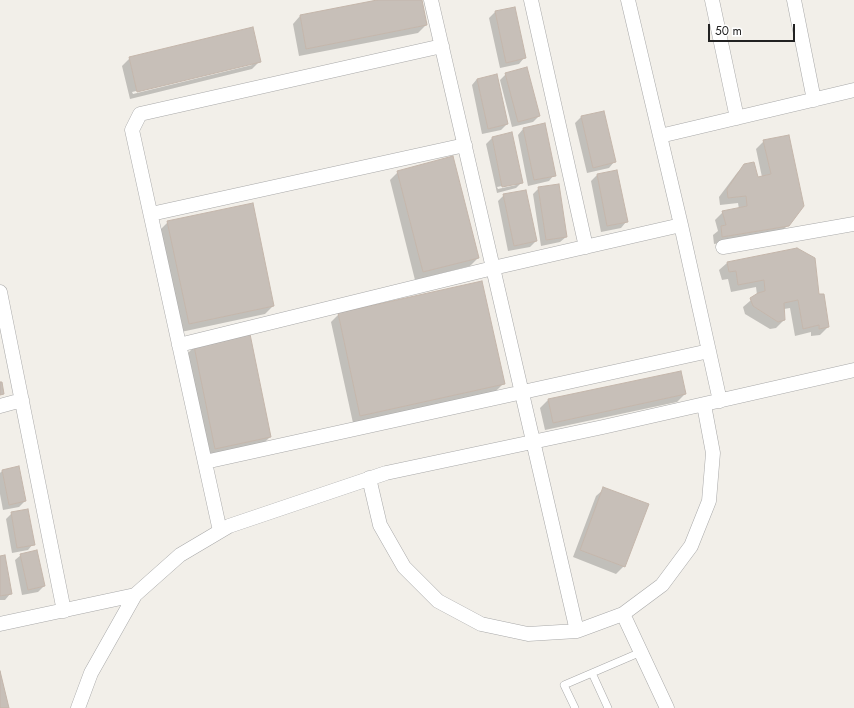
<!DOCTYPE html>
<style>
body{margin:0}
#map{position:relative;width:854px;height:708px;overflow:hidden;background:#f2efe9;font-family:Jost,sans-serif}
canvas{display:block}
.scale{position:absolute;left:708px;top:24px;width:87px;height:18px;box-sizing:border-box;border:2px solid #222;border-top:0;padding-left:5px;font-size:12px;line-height:14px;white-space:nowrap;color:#222;-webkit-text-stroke:3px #fff;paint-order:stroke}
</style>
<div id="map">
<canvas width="854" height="708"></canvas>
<div class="scale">50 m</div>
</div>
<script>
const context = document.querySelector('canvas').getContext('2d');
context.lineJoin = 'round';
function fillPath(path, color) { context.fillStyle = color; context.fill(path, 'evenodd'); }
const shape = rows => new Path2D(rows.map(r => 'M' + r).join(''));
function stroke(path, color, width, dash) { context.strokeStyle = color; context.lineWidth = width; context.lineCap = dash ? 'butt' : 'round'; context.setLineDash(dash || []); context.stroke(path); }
fillPath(shape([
 [382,0,421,0,426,25,418,33,299,56,293,24,300,16],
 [514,8,524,58,519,64,500,68,489,18,495,12],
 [130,58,260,61,252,69,130,99,122,66],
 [252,63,252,65,133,94,132,92],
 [506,74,539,116,533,122,512,127,500,80],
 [477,79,507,124,501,130,482,134,472,85],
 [581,117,614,162,609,168,587,173,575,123],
 [523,129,554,175,549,181,528,186,518,135],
 [492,138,522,182,516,188,497,193,486,144],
 [516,183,516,185,498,189,497,187],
 [764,141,788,225,780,233,714,244,713,235,718,231,715,220,723,212,739,209,738,203,720,205,719,197,737,173,745,165,757,178,762,177,756,149],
 [616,171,626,222,621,228,601,232,591,181,597,175],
 [398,172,478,258,470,266,415,280,390,180],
 [539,188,566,237,560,242,541,246,533,194],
 [504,195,536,241,530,247,508,251,498,201],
 [168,222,273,306,265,314,181,332,160,230],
 [727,263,818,295,828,327,820,335,811,336,811,332,795,336,790,308,784,309,784,320,776,328,770,329,745,314,743,307,757,295,756,287,731,292,728,279,722,280,719,270],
 [339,314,504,383,496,391,353,423,331,322],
 [194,347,270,437,262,445,208,457,186,355],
 [680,372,685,394,677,402,545,430,540,408,548,400],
 [2,471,25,501,19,507,3,510,0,494,0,473],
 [604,489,624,566,616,574,573,557,596,496],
 [12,513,33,544,28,550,12,553,6,519],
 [21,555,44,586,38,592,22,595,15,560],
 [0,557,10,594,5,600,0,600]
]), '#0003');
const building = shape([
 [377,0,422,0,427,25,306,49,300,15,377,0],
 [515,7,526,58,506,63,495,11,515,7],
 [253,27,261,62,137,92,129,57,253,27],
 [527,67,540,116,518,122,505,73,527,67],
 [497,74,508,124,488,129,477,79,497,74],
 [604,111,616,162,593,168,581,116,604,111],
 [545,123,556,176,534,180,523,128,545,123],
 [512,132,523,183,502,187,492,137,512,132],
 [789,135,804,206,789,226,722,237,721,226,726,225,722,211,747,206,746,196,728,198,727,189,744,164,754,162,758,177,771,174,763,140,789,135],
 [453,156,479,258,423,272,397,171,453,156],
 [617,170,628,222,607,226,597,174,617,170],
 [559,184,567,237,546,240,538,187,559,184],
 [526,190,537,241,514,246,503,194,526,190],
 [253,203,274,306,189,324,167,221,253,203],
 [797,248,815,258,819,294,824,294,829,327,819,329,819,325,803,329,798,300,784,303,785,320,778,322,753,306,750,298,758,293,765,291,764,280,738,285,736,271,729,272,727,262,797,248],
 [482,281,505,384,360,416,338,313,482,281],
 [250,334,271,437,215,449,194,346,250,334],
 [681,371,686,394,553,423,548,399,681,371],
 [0,382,2,382,4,394,0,395,0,382],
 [19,466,26,501,9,505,2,470,19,466],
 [603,487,649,504,625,567,580,550,603,487],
 [28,509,35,545,17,548,11,512,28,509],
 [37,550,45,586,28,590,20,554,37,550],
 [5,555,12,594,0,596,0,556,5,555],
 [0,671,9,708,0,708,0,671]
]);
fillPath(building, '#c7bfb8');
stroke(building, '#c4b6ab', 1);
const lane = shape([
 [592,673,608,708],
 [575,708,564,685,641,652]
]);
const street = shape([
 [431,0,577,631],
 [531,0,586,247],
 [628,0,681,225,720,401],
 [712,0,737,118],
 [794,0,814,100],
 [660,136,854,90],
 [151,214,465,145],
 [723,247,854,224],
 [0,292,64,611],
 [179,345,493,268,681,225],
 [0,406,22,400],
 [205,462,709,351],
 [369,478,380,525,404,567,438,601,481,624,528,634,577,631,623,614,662,585,691,546,709,501,713,453,704,405],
 [220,531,132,130,140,114,442,46],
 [623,614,667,708],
 [0,624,135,595],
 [78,708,91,673,135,595,180,555,229,526,386,473,603,427,854,370]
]);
stroke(lane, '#a9a9a9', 8);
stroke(street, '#a9a9a9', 15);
stroke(lane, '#fff', 7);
stroke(street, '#fff', 14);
</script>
